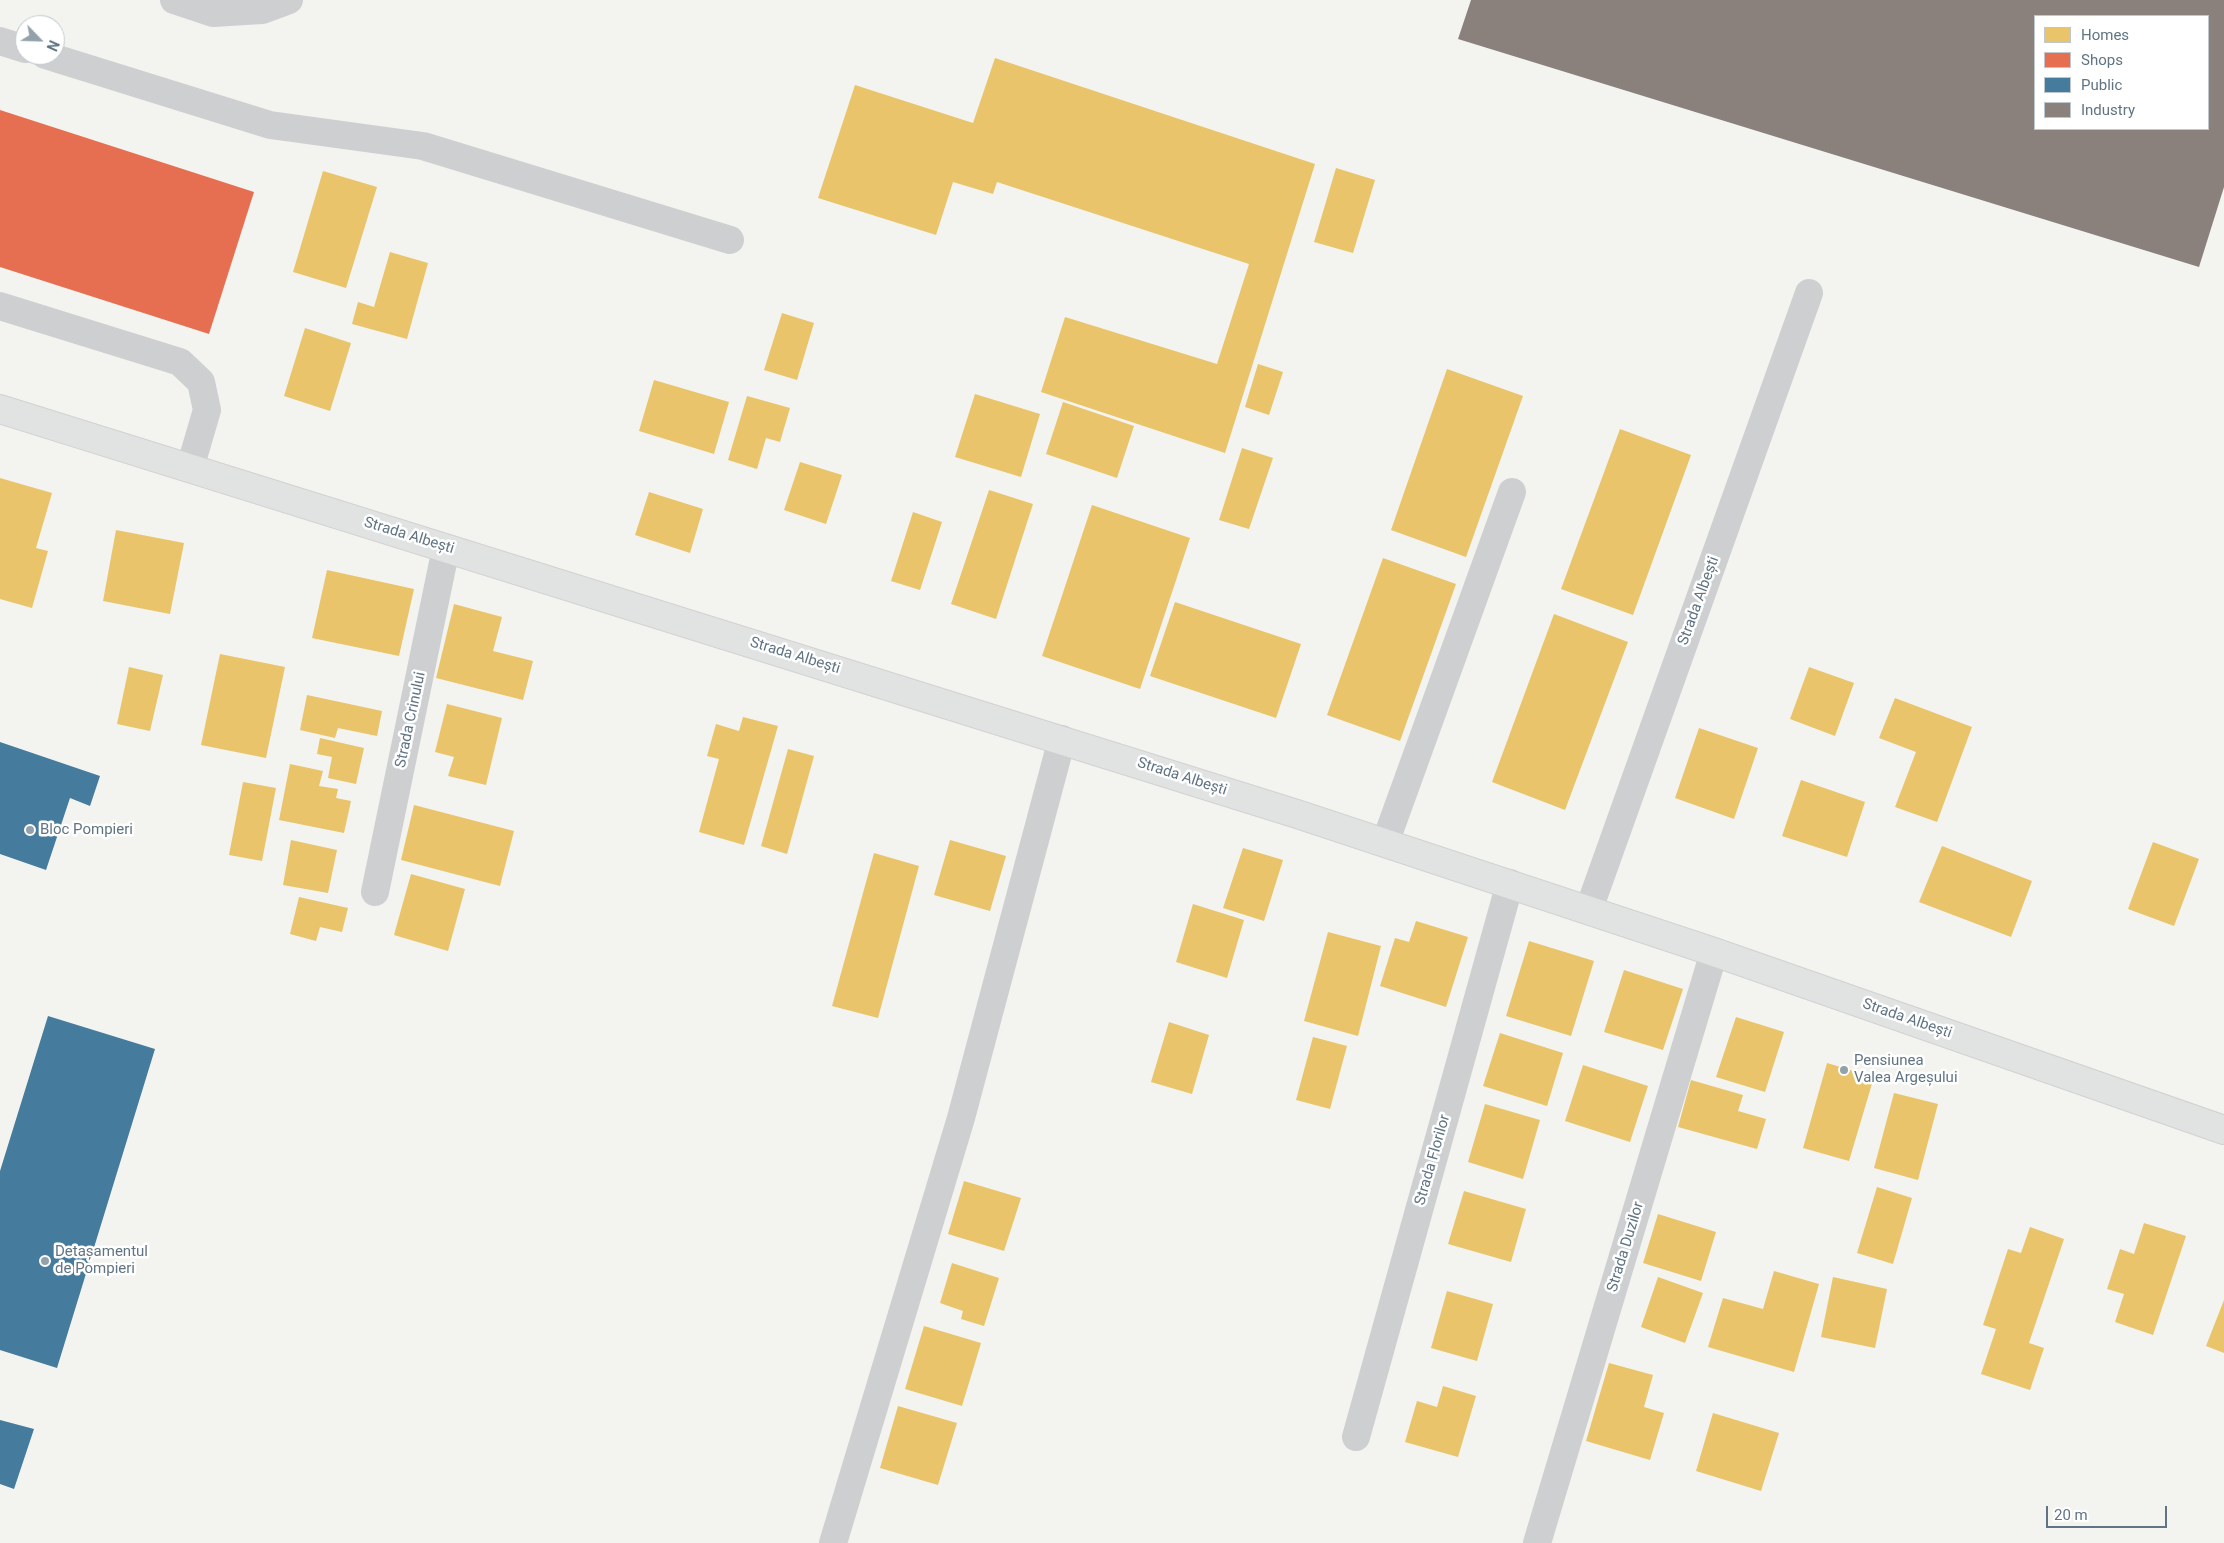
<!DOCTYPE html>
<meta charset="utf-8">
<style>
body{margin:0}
#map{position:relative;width:2224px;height:1543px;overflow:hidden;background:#f3f4f0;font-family:Roboto,sans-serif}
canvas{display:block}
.legend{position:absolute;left:2034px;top:15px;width:175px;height:115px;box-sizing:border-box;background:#fff;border:1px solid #bfc7ce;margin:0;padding:6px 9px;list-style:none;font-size:15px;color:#607484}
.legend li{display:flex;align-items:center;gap:10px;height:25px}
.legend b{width:25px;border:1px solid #bfc7ce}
.north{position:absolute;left:15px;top:15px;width:50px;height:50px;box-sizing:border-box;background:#fff;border:1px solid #bfc7ce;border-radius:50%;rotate:114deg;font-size:14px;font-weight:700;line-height:20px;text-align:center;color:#607484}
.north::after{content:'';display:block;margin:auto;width:18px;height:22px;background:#93a1aa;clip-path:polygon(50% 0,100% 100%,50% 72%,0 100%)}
.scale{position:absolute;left:2046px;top:1506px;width:121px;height:22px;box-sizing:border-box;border:2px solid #607484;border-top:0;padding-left:6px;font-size:15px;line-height:18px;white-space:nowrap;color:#607484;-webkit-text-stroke:4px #fff;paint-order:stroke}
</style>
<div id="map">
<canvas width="2224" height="1543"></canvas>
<ul class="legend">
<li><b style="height:14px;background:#e9c46a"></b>Homes</li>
<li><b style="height:14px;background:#e76f51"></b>Shops</li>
<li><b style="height:14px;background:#457b9d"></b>Public</li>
<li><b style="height:14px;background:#8a817c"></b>Industry</li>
</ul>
<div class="north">N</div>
<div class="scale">20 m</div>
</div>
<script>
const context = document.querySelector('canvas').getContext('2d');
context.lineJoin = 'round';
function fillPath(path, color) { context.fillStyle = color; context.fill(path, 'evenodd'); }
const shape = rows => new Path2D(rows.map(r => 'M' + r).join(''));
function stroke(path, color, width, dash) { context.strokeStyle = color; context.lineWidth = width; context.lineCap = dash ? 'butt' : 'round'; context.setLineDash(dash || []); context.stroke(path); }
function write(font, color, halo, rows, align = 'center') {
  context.font = font + ' Roboto,sans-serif'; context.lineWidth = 5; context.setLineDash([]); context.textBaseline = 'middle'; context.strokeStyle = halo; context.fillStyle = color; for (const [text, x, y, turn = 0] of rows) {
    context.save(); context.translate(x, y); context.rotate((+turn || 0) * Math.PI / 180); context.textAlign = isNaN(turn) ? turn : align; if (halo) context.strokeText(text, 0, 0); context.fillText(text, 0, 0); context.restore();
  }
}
fillPath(shape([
 [995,58,1315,164,1225,453,1041,392,1065,317,1217,364,1249,264,997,182,993,194,953,182,936,235,818,198,855,85,973,123],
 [1336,168,1375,180,1353,253,1314,242],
 [323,171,377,187,346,288,293,272],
 [390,252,428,263,407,339,352,324,358,302,374,307],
 [782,313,814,323,797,380,764,370],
 [305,328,351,343,330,411,284,396],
 [1258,364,1283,372,1269,415,1245,407],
 [1447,369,1523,396,1466,557,1391,530],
 [654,380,729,402,714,454,639,431],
 [975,394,1040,414,1021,477,955,457],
 [747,396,790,408,780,442,766,438,757,469,728,460],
 [1063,402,1134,426,1117,478,1046,454],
 [1620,429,1691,455,1633,615,1561,589],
 [1242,448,1273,458,1249,529,1219,520],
 [800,462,842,475,826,524,784,510],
 [0,478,52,493,36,548,48,551,32,608,0,599],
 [989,490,1033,504,996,619,951,604],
 [649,492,703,509,690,553,635,535],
 [1092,505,1190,538,1140,689,1042,656],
 [913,512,942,522,920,590,891,581],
 [116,530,184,543,170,614,103,601],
 [1383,558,1456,584,1400,741,1327,715],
 [327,570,414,589,399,656,312,638],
 [1175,602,1301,644,1276,718,1150,676],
 [454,604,502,617,493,651,533,661,523,700,436,678],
 [1554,614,1628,642,1565,810,1492,782],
 [220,654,285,667,266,758,201,745],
 [129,667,163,675,150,731,117,724],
 [1809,667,1854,683,1835,736,1790,719],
 [307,695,382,711,377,736,338,728,335,738,300,730],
 [1895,698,1972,727,1937,822,1895,807,1916,752,1879,738],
 [447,704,502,718,486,785,448,776,454,757,435,752],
 [743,717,778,726,744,845,699,832,719,759,707,756,716,724,739,731],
 [1699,728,1758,748,1734,819,1675,798],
 [320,738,364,748,356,784,328,778,332,757,317,754],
 [788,749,814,756,787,854,761,846],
 [290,764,323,771,319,786,338,789,336,798,351,801,344,833,279,820],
 [1801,780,1865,802,1847,857,1782,836],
 [243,782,276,788,262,861,229,855],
 [414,805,514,831,500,886,401,860],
 [291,840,337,850,328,893,283,885],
 [950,840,1006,856,990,911,934,895],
 [2153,842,2199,859,2174,926,2128,909],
 [1942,846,2032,881,2011,937,1919,902],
 [1243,848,1283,860,1264,921,1223,908],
 [874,853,919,866,878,1018,832,1006],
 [411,874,465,889,448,951,394,935],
 [299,897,348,908,342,932,320,927,316,941,290,934],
 [1193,904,1244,920,1227,978,1176,962],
 [1416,921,1468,937,1446,1007,1380,986,1395,938,1409,942],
 [1328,932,1381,946,1358,1036,1304,1021],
 [1529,941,1594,961,1571,1036,1506,1016],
 [1624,970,1683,989,1663,1050,1604,1032],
 [1736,1017,1784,1032,1765,1092,1716,1077],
 [1169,1022,1209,1035,1192,1094,1151,1082],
 [1500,1033,1563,1053,1547,1106,1483,1086],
 [1313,1037,1347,1046,1330,1109,1296,1100],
 [1827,1063,1874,1077,1849,1161,1803,1148],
 [1583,1065,1648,1086,1630,1142,1565,1121],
 [1691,1080,1743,1095,1738,1111,1766,1119,1757,1149,1678,1127],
 [1894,1093,1938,1104,1918,1180,1874,1168],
 [1485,1104,1540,1120,1523,1179,1468,1162],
 [964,1181,1021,1198,1004,1251,948,1234],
 [1877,1187,1912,1198,1893,1264,1857,1253],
 [1464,1191,1526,1209,1511,1262,1448,1244],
 [1658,1214,1716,1232,1701,1281,1643,1263],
 [2144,1223,2186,1236,2153,1335,2115,1322,2124,1294,2107,1289,2120,1249,2134,1254],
 [2030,1227,2064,1239,2029,1343,2044,1348,2030,1390,1981,1374,1996,1329,1983,1325,2008,1249,2021,1253],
 [952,1263,999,1278,984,1326,961,1319,963,1311,940,1303],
 [1774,1271,1819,1284,1794,1372,1708,1347,1723,1298,1763,1309],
 [1658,1277,1703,1293,1685,1343,1641,1327],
 [1833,1277,1887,1289,1875,1348,1821,1337],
 [1447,1291,1493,1304,1477,1361,1431,1348],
 [2224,1300,2224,1353,2206,1346],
 [924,1326,981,1343,962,1406,905,1389],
 [1609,1363,1653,1375,1644,1407,1664,1413,1650,1460,1586,1441],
 [1443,1386,1476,1396,1458,1457,1405,1442,1417,1401,1437,1407],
 [898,1406,957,1423,938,1485,880,1468],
 [1713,1413,1779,1433,1761,1491,1696,1471]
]), '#e9c46a');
fillPath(shape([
 [0,110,254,192,209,334,0,267]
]), '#e76f51');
fillPath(shape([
 [0,742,100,776,90,806,70,798,46,870,0,854],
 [48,1016,155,1049,57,1368,0,1350,0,1171],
 [0,1420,34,1429,14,1489,0,1484]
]), '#457b9d');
fillPath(shape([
 [1471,0,2224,0,2224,187,2199,267,1458,39],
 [2035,16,2208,16,2208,129,2035,129]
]), '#8a817c');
const major = shape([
 [0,409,1297,814,1714,952,2224,1130]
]);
stroke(major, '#d1d2d1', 30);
stroke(shape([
 [174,0,213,13,262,10,289,0],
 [0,41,25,49],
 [45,55,270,125,423,146,730,240],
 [0,306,180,362,201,382,207,410,190,468],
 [1385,843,1512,492],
 [375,892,446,548],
 [1589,909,1809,293],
 [1356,1437,1510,883],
 [833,1543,961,1118,1062,739],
 [1537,1543,1714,952]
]), '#cecfd0', 28);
stroke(major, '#e1e2e2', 28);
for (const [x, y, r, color] of [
 [30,830,5,"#93a1aa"],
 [1844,1070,5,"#93a1aa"],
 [45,1261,5,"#93a1aa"]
]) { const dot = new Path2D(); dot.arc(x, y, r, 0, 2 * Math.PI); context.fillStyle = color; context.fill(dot); stroke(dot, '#fff', 2); }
write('15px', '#607484', '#fff', [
 ["Strada Albești",409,536,17],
 ["Strada Albești",1699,601,-70],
 ["Strada Albești",795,656,17],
 ["Strada Crinului",411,720,-78],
 ["Strada Albești",1182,777,18],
 ["Strada Albești",1907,1019,19],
 ["Strada Florilor",1433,1160,-74],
 ["Strada Duzilor",1626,1247,-73]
]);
write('15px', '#607484', '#fff', [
 ["Bloc Pompieri",40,830],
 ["Pensiunea",1854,1061],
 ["Valea Argeșului",1854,1078],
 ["Detașamentul",55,1252],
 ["de Pompieri",55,1269]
], 'left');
</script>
